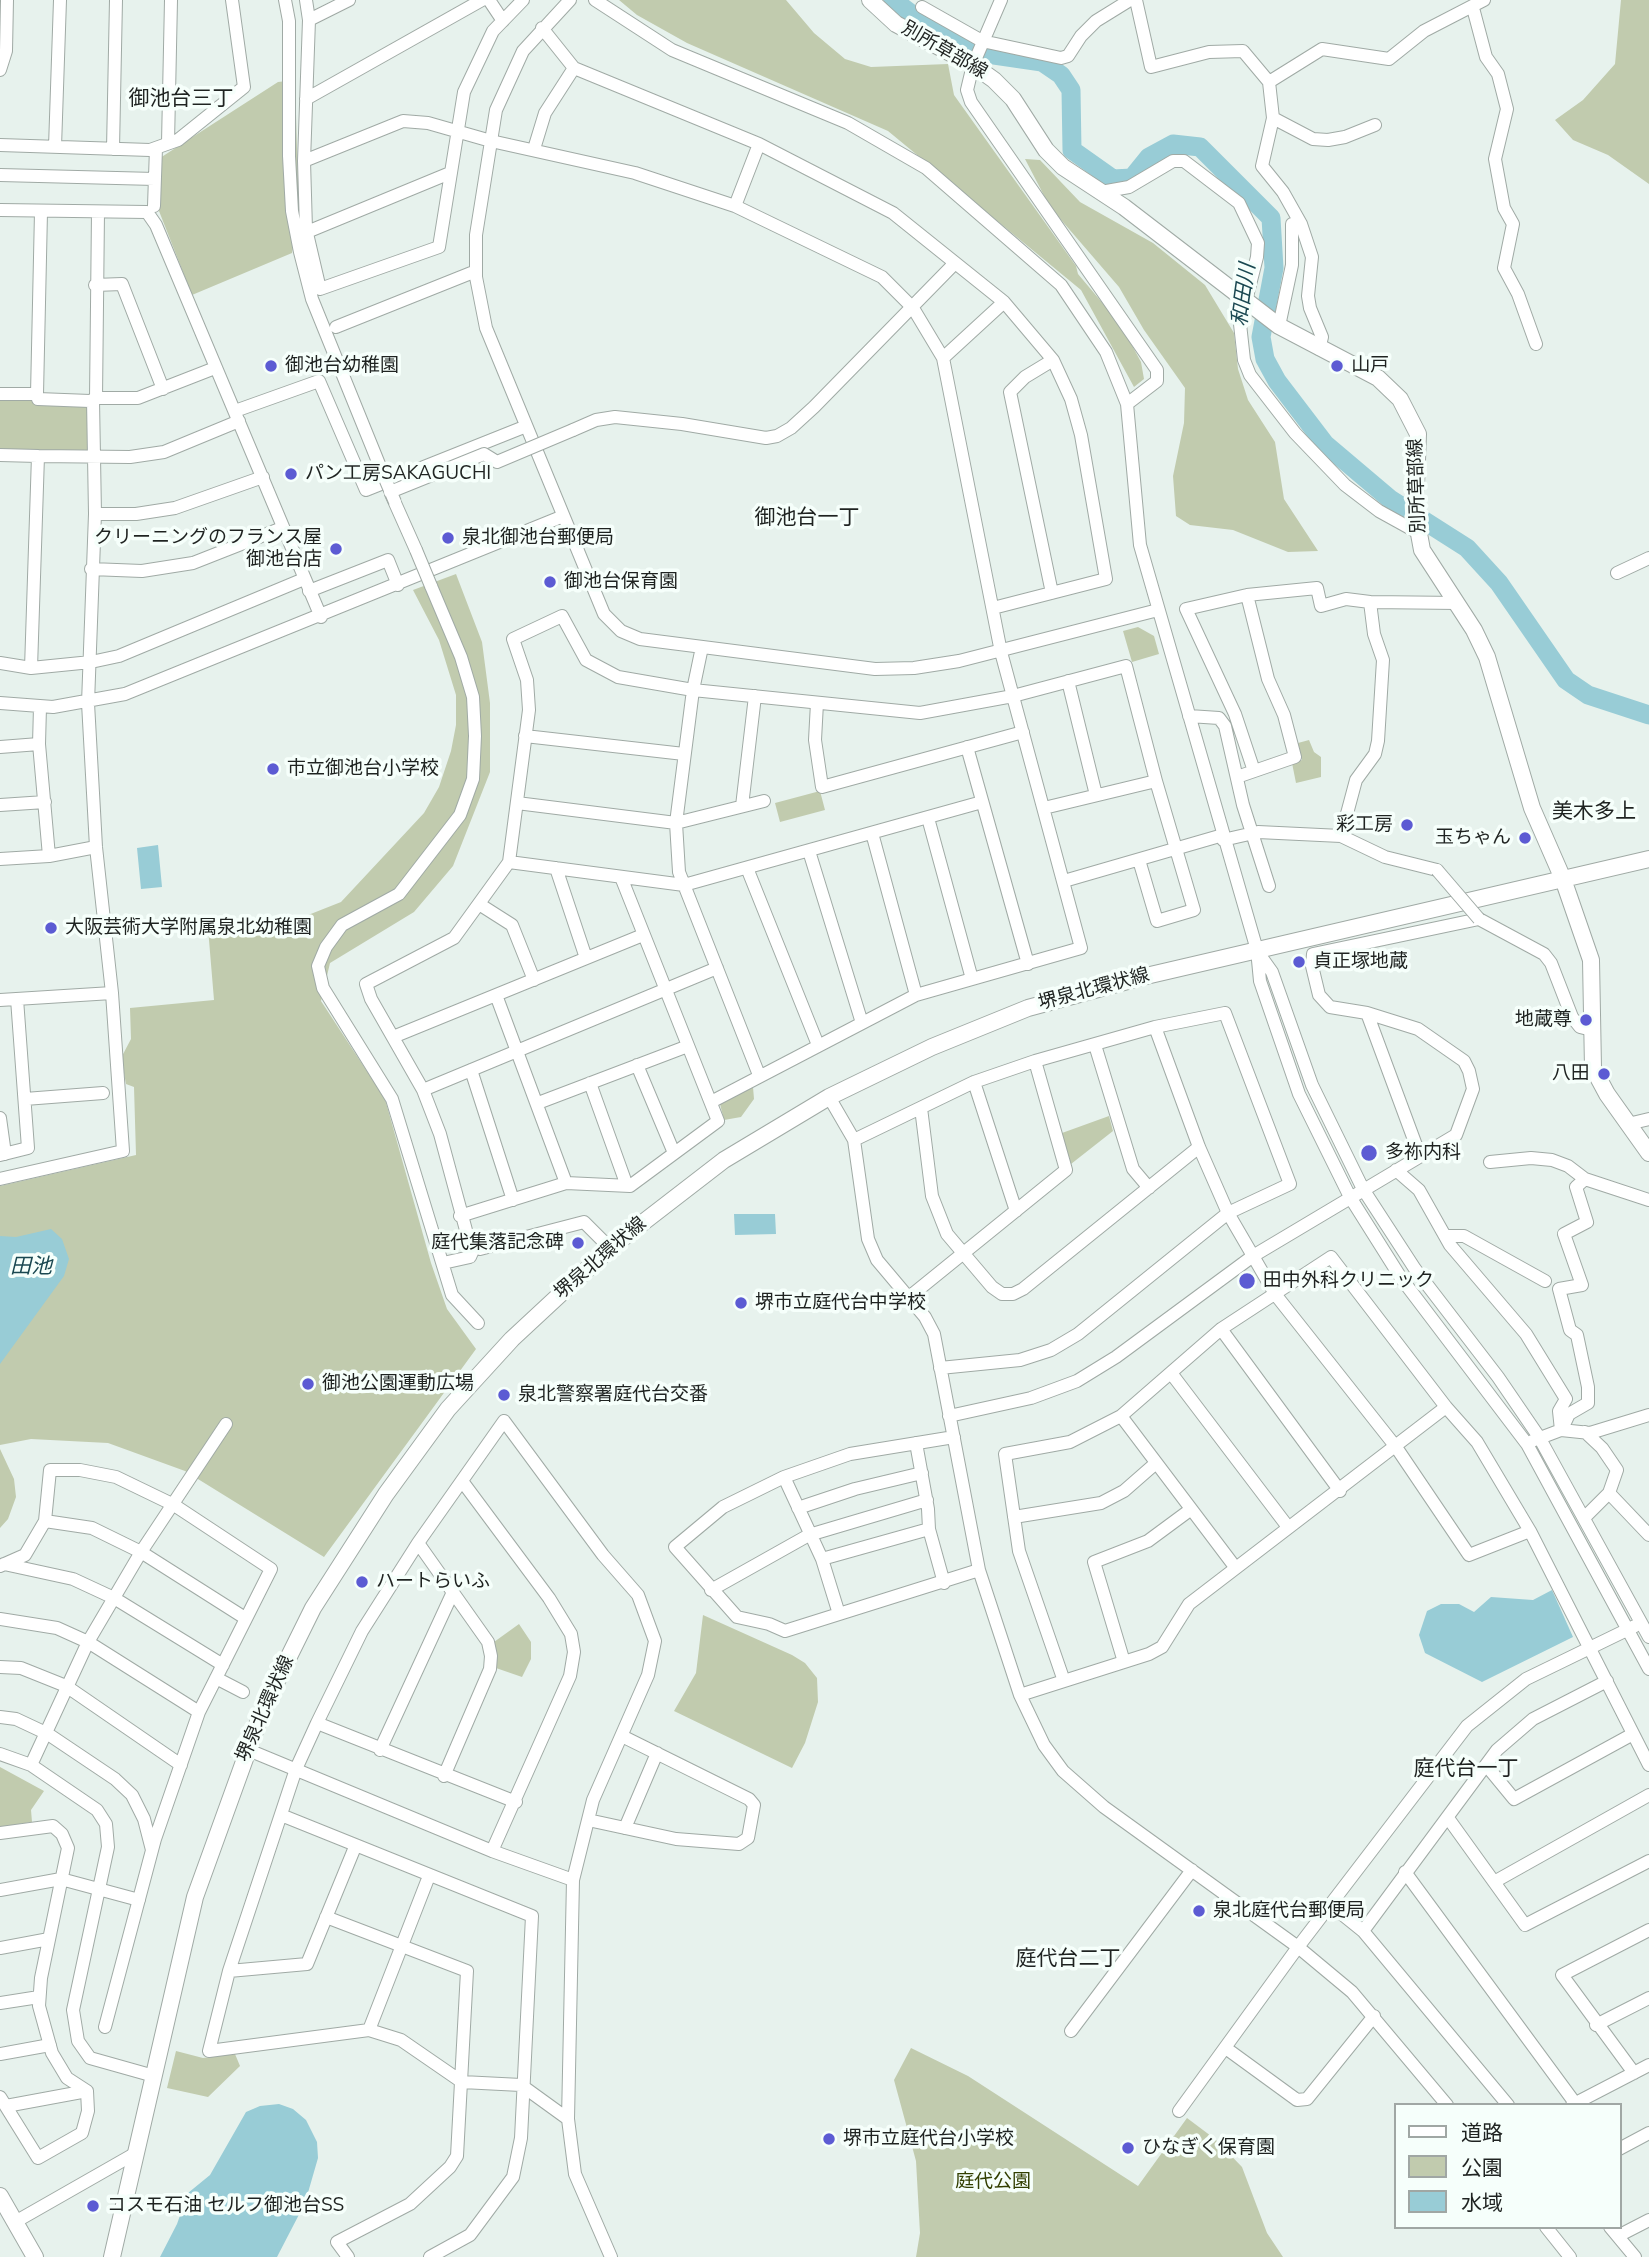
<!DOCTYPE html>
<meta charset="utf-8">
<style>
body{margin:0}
#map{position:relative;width:1649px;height:2257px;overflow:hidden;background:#e7f2ed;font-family:"Nunito Sans","Noto Sans JP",sans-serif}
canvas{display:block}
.legend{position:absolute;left:1394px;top:2103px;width:228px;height:126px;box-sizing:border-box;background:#f6fffb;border:2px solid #a0a7a4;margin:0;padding:9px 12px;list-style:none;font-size:21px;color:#1f2321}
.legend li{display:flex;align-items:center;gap:14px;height:35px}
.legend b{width:35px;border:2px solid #a0a7a4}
</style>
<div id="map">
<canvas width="1649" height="2257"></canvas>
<ul class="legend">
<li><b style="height:9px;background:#fff"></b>道路</li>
<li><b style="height:19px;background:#c1cbae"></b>公園</li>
<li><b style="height:19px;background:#98ccd6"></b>水域</li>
</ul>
</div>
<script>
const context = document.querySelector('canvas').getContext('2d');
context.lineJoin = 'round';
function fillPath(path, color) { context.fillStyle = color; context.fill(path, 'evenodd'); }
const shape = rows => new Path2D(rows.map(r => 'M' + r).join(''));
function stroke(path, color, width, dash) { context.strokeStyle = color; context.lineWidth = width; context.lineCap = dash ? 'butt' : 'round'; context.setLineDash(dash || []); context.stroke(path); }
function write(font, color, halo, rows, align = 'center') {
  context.font = font + ' "Nunito Sans","Noto Sans JP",sans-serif'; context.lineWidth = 7; context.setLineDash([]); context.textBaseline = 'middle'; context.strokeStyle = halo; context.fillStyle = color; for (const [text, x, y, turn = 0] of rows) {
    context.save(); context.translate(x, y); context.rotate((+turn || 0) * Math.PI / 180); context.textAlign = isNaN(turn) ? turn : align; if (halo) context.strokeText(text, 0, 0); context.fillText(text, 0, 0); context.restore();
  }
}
fillPath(shape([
 [619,0,786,0,814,33,845,59,871,67,948,64,954,95,1076,266,1078,274,1121,325,1141,362,1144,379,1134,387,1081,290,888,131,687,43,637,15],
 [1621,0,1649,0,1649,184,1608,155,1573,140,1555,120,1583,100,1615,64],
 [295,80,299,217,292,253,192,295,159,211,160,158,278,82],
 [1025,159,1040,160,1080,202,1153,243,1205,285,1234,333,1238,369,1248,400,1275,442,1284,499,1318,551,1288,552,1233,530,1190,525,1176,516,1173,476,1184,423,1185,388,1144,330,1119,287,1050,207],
 [0,398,90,401,88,453,0,450],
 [456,574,482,642,490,703,490,772,453,866,414,912,330,963,321,1001,385,1099,431,1263,447,1309,476,1349,324,1557,185,1471,108,1443,31,1439,0,1445,0,1186,136,1155,134,1087,126,1084,121,1058,131,1039,130,1008,214,1000,208,928,298,919,341,902,424,813,439,787,451,751,456,725,456,695,439,640,413,590],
 [1138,627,1154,636,1159,654,1132,662,1123,631],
 [1309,740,1314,752,1321,757,1321,777,1296,783,1292,763,1302,760,1298,743],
 [820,791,825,810,780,822,775,803],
 [753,1087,754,1099,741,1117,724,1120,720,1104],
 [1109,1116,1113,1131,1071,1164,1062,1133],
 [0,1449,14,1479,16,1497,8,1519,0,1528],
 [703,1615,792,1655,805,1663,817,1678,818,1702,805,1743,792,1768,674,1711,696,1673],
 [519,1624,531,1642,531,1659,522,1677,496,1668,494,1642],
 [0,1767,44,1791,31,1810,32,1822,0,1827],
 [911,2048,968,2076,1138,2186,1187,2118,1215,2139,1242,2167,1267,2233,1283,2257,916,2257,920,2233,916,2161,894,2080],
 [176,2051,203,2058,235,2054,240,2066,208,2097,167,2088]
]), '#c1cbae');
fillPath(shape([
 [158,845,162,887,141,889,137,848],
 [734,1214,775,1214,776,1234,735,1235],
 [51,1229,62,1239,69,1259,64,1276,0,1364,0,1236,16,1237],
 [1552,1590,1573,1637,1482,1682,1425,1653,1419,1635,1427,1611,1441,1604,1459,1604,1474,1612,1491,1597,1533,1600],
 [279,2104,293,2109,306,2120,317,2142,318,2158,305,2203,277,2257,160,2257,177,2224,188,2193,210,2175,246,2112,260,2106]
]), '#98ccd6');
stroke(shape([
 [893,0,930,28,962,43,994,55,1042,62,1061,75,1071,90,1072,150,1113,179,1132,178,1149,157,1173,144,1200,147,1271,218,1274,268,1261,337,1265,359,1277,381,1325,444,1390,499,1467,548,1499,583,1566,680,1588,695,1649,715]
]), '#98ccd6', 19);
const minor = shape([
 [285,0,289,21,289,156,292,211,300,252,312,299,383,474],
 [306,0,309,20,304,161,306,229,320,289,439,247,464,92,493,31,523,0],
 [489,0,503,21],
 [570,0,523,51,496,110,476,235,476,277,486,328,604,614,621,631,640,639,875,669,914,668,959,661,1158,610],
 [595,0,672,50,848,123,926,168,1061,285,1106,352,1127,404,1140,545,1257,950,1260,981,1299,1094,1350,1197,1401,1278,1527,1444,1649,1669],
 [1001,0,973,65,967,90,971,102,1157,370,1157,381,1127,404],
 [1136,0,1151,67,1209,52,1243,51,1269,82,1273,118,1262,166,1283,192,1301,224,1312,257,1308,296,1310,308,1322,337,1319,349],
 [922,7,982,41,1061,58,1068,56,1081,36,1096,21,1130,0],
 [1473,8,1486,57,1498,74,1507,109,1495,159,1504,208,1513,224,1504,268,1518,294,1536,344],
 [309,20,349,0],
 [542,28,574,68,759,144,893,213,1004,302,1053,360,1071,399,1081,435,1106,579,993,608],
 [0,70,6,51,7,0],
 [1269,82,1322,49,1389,59,1424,31,1484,0],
 [306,99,482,0],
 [1273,118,1313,139,1328,140,1345,137,1375,125],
 [168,143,171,0],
 [0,145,150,150,178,140,244,87,232,0],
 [55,147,60,0],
 [113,149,116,0],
 [534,149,545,113,574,68],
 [304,161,403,121,428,123,491,141,635,173,735,206,882,277,913,308,943,358,1001,652,1081,948,916,995,711,1102],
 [0,175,155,179],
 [1101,192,1129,187,1173,161,1184,161,1239,203,1258,243,1257,257,1240,324,1244,360,1250,375,1295,433,1345,485,1379,511,1417,532],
 [154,206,156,148],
 [735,206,759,144],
 [0,210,147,212,156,225,321,617],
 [307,232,450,173],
 [95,285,122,284,163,389],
 [1279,326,1292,265,1292,224],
 [336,327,476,271],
 [943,358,1004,302],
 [0,394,37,394,38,399,90,401,96,398,138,398,215,368],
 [37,394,41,212],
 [96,398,98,212],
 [235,411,319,381,366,490,524,427],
 [573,430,596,420,615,417,682,424,766,438,777,436,791,428,814,407,955,263],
 [0,455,38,456,31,668],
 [38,456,130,457,164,452,239,421],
 [391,494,416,550],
 [95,514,136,514,175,508,263,477],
 [91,569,142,571,193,563,282,528],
 [1617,573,1649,558],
 [431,586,461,657,473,697,475,736,473,779,460,815,399,894,342,925,326,947,318,966,323,988,392,1099,452,1295,478,1323],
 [309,591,388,560,398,585],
 [1052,593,1010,392,1025,377,1053,360],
 [702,647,693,690,676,823,679,872,759,1075],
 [0,663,31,668,91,662,119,656,304,579],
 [1068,681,1096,795],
 [0,703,53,707,125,694,561,517],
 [817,703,815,740,822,787,1023,732],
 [40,707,39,744,49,856],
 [1189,716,1219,718,1225,726,1243,805,1269,886],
 [525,736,684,754],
 [0,747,39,744],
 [967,747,1028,964],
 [1254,771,1235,714,1186,609,1247,595,1317,588,1321,606,1346,599,1370,602],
 [1237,777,1295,757,1284,715,1268,679,1247,595],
 [517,803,676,823,764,801],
 [0,805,45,802],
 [742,806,755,696],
 [928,818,972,979],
 [872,833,916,995],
 [1341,836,1356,780,1375,754,1378,741,1383,660,1374,634,1370,602,1458,603],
 [1223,840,1258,832,1341,836,1385,857,1437,870],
 [809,851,862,1023],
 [0,859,49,856,96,847],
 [1139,860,1157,921,1194,910,1156,781],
 [509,862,684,885,982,802],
 [556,868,586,958],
 [747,868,818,1045],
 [1064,881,1223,835],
 [479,904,512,925,534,980],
 [1257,951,1272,972,1312,1085,1363,1189,1415,1269,1498,1377,1539,1437,1649,1637],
 [496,995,566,1183],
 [0,1000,112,993],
 [1367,1013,1420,1156],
 [1155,1027,1199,1147,1228,1213,1253,1256,1275,1294,1396,1447,1469,1555,1530,1531],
 [393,1037,643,935],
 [1095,1045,1133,1169,1149,1188],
 [637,1065,674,1153],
 [471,1070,513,1200],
 [974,1082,1016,1211],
 [590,1083,627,1186],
 [423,1090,717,968],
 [829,1097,854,1140,868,1239,877,1260,925,1317,934,1334,979,1570,1020,1695,1044,1745,1063,1771,1104,1807,1298,1947,1352,1992,1447,2105],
 [25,1099,103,1093],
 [538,1103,688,1046],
 [921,1108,932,1196,947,1234,992,1287,1002,1294,1013,1294,1023,1289,1199,1147],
 [0,1118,5,1154],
 [1628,1124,1649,1119],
 [854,1140,974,1082,1035,1061],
 [0,1155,28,1148,17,999],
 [1490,1162,1531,1158,1552,1160,1568,1166,1585,1179,1649,1200],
 [1396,1170,1419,1190,1450,1245,1526,1334,1566,1399,1559,1411,1561,1430],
 [0,1179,123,1151,112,993,96,847,88,703,95,514,93,400],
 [460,1216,566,1183,630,1186,718,1121,621,877],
 [1445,1236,1464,1236,1545,1281],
 [610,1248,584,1222,480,1249,470,1245,440,1134,423,1090,371,999,366,984,454,938,509,862,529,710,527,680,513,639,562,616,586,660,618,677,693,690,920,713,1013,696,1126,666,1156,781,1044,808],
 [443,1263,470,1257,474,1248],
 [908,1298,1066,1170,1035,1061,1155,1027,1225,1013,1290,1184,1228,1213,1078,1334,1051,1350,1020,1360,940,1368],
 [1221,1329,1340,1491],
 [1171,1373,1288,1527],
 [949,1416,1031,1398,1077,1381,1116,1357,1253,1256,1456,1135,1473,1089,1469,1071,1464,1061,1418,1029,1367,1013,1330,1007,1319,995,1312,966,1313,954,1479,919,1544,954,1551,963,1572,1017,1580,1027,1592,1030],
 [1121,1416,1235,1567],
 [1562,1429,1569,1414,1588,1403,1588,1387,1577,1335,1570,1330,1559,1289,1582,1285,1564,1234,1587,1222,1576,1187,1585,1179],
 [1585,1432,1602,1448,1617,1470,1609,1493],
 [954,1437,850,1454,784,1477,723,1507,675,1547,737,1617,769,1624,785,1631,979,1570],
 [1532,1441,1561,1430,1590,1433,1649,1415],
 [916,1443,928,1509,929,1529,944,1583],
 [784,1477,822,1559,839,1614],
 [462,1481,549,1598,571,1634,574,1652,570,1676,492,1851],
 [798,1508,855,1489,922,1473],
 [1014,1517,1101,1503,1124,1491,1156,1463],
 [1584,1518,1609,1493,1649,1535],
 [45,1521,92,1528,141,1552,245,1618],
 [418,1543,488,1642,491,1656,490,1669,444,1776],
 [822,1559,929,1529],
 [4,1564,73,1579,114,1598,223,1665],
 [0,1566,25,1555,45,1521,50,1470,80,1470,116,1477,174,1505,271,1569,199,1712,155,1839,105,2027],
 [711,1590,809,1535,927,1500],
 [0,1619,57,1628,88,1642,199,1712],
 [1124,1662,1094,1562,1148,1541,1190,1510],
 [0,1667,21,1668,66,1686,181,1765],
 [216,1678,243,1692],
 [1064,1681,1019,1551,1005,1454,1070,1442,1121,1416,1221,1329,1331,1257,1446,1407,1477,1442,1530,1531,1649,1765],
 [1020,1695,1149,1654,1162,1647,1189,1604,1446,1407],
 [0,1717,16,1719,48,1734,115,1779,132,1795,144,1819,152,1850],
 [317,1723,516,1802],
 [246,1749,492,1851,573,1880],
 [380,1750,453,1592],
 [0,1754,31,1765,97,1810,106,1824,108,1847,73,2010,78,2041,90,2058,154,2076],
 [31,1765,88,1642,141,1552,226,1424],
 [1486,1765,1514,1799,1633,1734],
 [281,1815,532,1916,521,2138,513,2177,470,2235,430,2257],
 [1448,1818,1525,1925,1649,1861],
 [588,1820,676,1839,739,1844,748,1838,754,1805,749,1799,622,1736],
 [625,1828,657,1753],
 [0,1833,53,1826,62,1834,68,1848,41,1978,39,2006,52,2053,67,2078,87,2091,88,2111,82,2133,38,2158,0,2097],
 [1405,1872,1575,2103],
 [1494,1882,1649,1795],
 [0,1890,61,1879,139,1900],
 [1332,1906,1363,1931,1508,2105],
 [326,1917,467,1971,457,2156,450,2167,410,2204,337,2242,348,2257],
 [1363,1931,1497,1750,1533,1719,1607,1681],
 [0,1948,49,1939],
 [229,1971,307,1964,355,1847],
 [0,2003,39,1997],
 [1596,2025,1649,1998],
 [369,2030,429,1876],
 [1071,2031,1192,1870],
 [1227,2049,1297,2100,1307,2099,1374,2016],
 [0,2054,50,2045],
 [1634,2073,1562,1975,1649,1930],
 [1572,2105,1649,2065],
 [6,2106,87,2091],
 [1179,2111,1298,1947,1467,1726,1526,1679,1635,1626],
 [568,2119,521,2085,462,2082,401,2040,369,2030,209,2051,229,1971,296,1769,317,1723,362,1631,418,1543,504,1421,603,1555,638,1595,655,1641,648,1675,593,1800,573,1880,568,2119,575,2174,611,2257],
 [1619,2149,1649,2133],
 [15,2222,136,2153],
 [1546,2227,1570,2257],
 [1610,2227,1635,2257],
 [1618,2236,1649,2220]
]);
const major = shape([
 [870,0,896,24,973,65,994,80,1013,99,1046,150,1063,167,1124,207,1279,326,1378,378,1400,399,1418,434,1415,512,1422,550,1474,630,1487,657,1532,808,1563,879,1591,960,1593,1068,1607,1094,1649,1153],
 [0,2196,35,2257],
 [112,2257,195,1897,263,1709,313,1608,386,1494,448,1409,512,1339,610,1248,724,1160,829,1097,932,1047,1028,1008,1146,976,1649,859]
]);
stroke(minor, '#a0aaa5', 14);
stroke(major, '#a0aaa5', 18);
stroke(minor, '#fff', 12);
stroke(major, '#fff', 16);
const minorBridge = shape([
 [383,474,395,502],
 [390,492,484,454,497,462,573,430],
 [416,550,431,586],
 [1437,870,1479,919]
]);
stroke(minorBridge, '#a0aaa5', 14, []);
stroke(minorBridge, '#fff', 12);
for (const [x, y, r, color] of [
 [271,366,7,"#5c5bd3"],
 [1337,366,7,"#5c5bd3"],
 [291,474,7,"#5c5bd3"],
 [448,538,7,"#5c5bd3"],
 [336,549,7,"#5c5bd3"],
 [550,582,7,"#5c5bd3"],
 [273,769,7,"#5c5bd3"],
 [1407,825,7,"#5c5bd3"],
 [1525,838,7,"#5c5bd3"],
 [51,928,7,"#5c5bd3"],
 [1299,962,7,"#5c5bd3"],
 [1586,1020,7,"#5c5bd3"],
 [1604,1074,7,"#5c5bd3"],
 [1369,1153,9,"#5c5bd3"],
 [578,1243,7,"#5c5bd3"],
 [1247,1281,9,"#5c5bd3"],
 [741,1303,7,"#5c5bd3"],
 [308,1384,7,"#5c5bd3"],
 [504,1395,7,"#5c5bd3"],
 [362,1582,7,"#5c5bd3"],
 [1199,1911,7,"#5c5bd3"],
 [829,2139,7,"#5c5bd3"],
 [1128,2148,7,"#5c5bd3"],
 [93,2206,7,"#5c5bd3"]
]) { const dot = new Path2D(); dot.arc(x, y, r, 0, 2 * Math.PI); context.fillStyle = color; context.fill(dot); stroke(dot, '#f6fffb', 2.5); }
write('19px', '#1f2321', '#f6fffb', [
 ["別所草部線",944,51,30],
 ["別所草部線",1418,486,-92],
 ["堺泉北環状線",1094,990,-15],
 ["堺泉北環状線",601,1259,-41],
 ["堺泉北環状線",266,1709,-66]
]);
write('19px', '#1f2321', '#f6fffb', [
 ["御池台幼稚園",285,366],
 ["山戸",1351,366],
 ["パン工房SAKAGUCHI",305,474],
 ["クリーニングのフランス屋",322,538,"right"],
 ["御池台店",322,560,"right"],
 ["泉北御池台郵便局",462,538],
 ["御池台保育園",564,582],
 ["市立御池台小学校",287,769],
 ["彩工房",1393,825,"right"],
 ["玉ちゃん",1511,838,"right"],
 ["大阪芸術大学附属泉北幼稚園",65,928],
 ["貞正塚地蔵",1313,962],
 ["地蔵尊",1572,1020,"right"],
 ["八田",1590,1074,"right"],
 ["多祢内科",1385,1153],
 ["庭代集落記念碑",564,1243,"right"],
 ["田中外科クリニック",1263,1281],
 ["堺市立庭代台中学校",755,1303],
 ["御池公園運動広場",322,1384],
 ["泉北警察署庭代台交番",518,1395],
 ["ハートらいふ",376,1582],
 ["泉北庭代台郵便局",1213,1911],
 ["堺市立庭代台小学校",843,2139],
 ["ひなぎく保育園",1142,2148],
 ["コスモ石油 セルフ御池台SS",107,2206]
], 'left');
write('19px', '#323f00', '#f6fffb', [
 ["庭代公園",993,2182]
]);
write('21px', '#1f2321', '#f6fffb', [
 ["御池台三丁",181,100],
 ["御池台一丁",807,519],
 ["美木多上",1594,813],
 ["庭代台一丁",1466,1770],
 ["庭代台二丁",1068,1960]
]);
write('italic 21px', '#1a4851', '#f6fffb', [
 ["和田川",1245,295,-82],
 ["田池",31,1268]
]);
</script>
